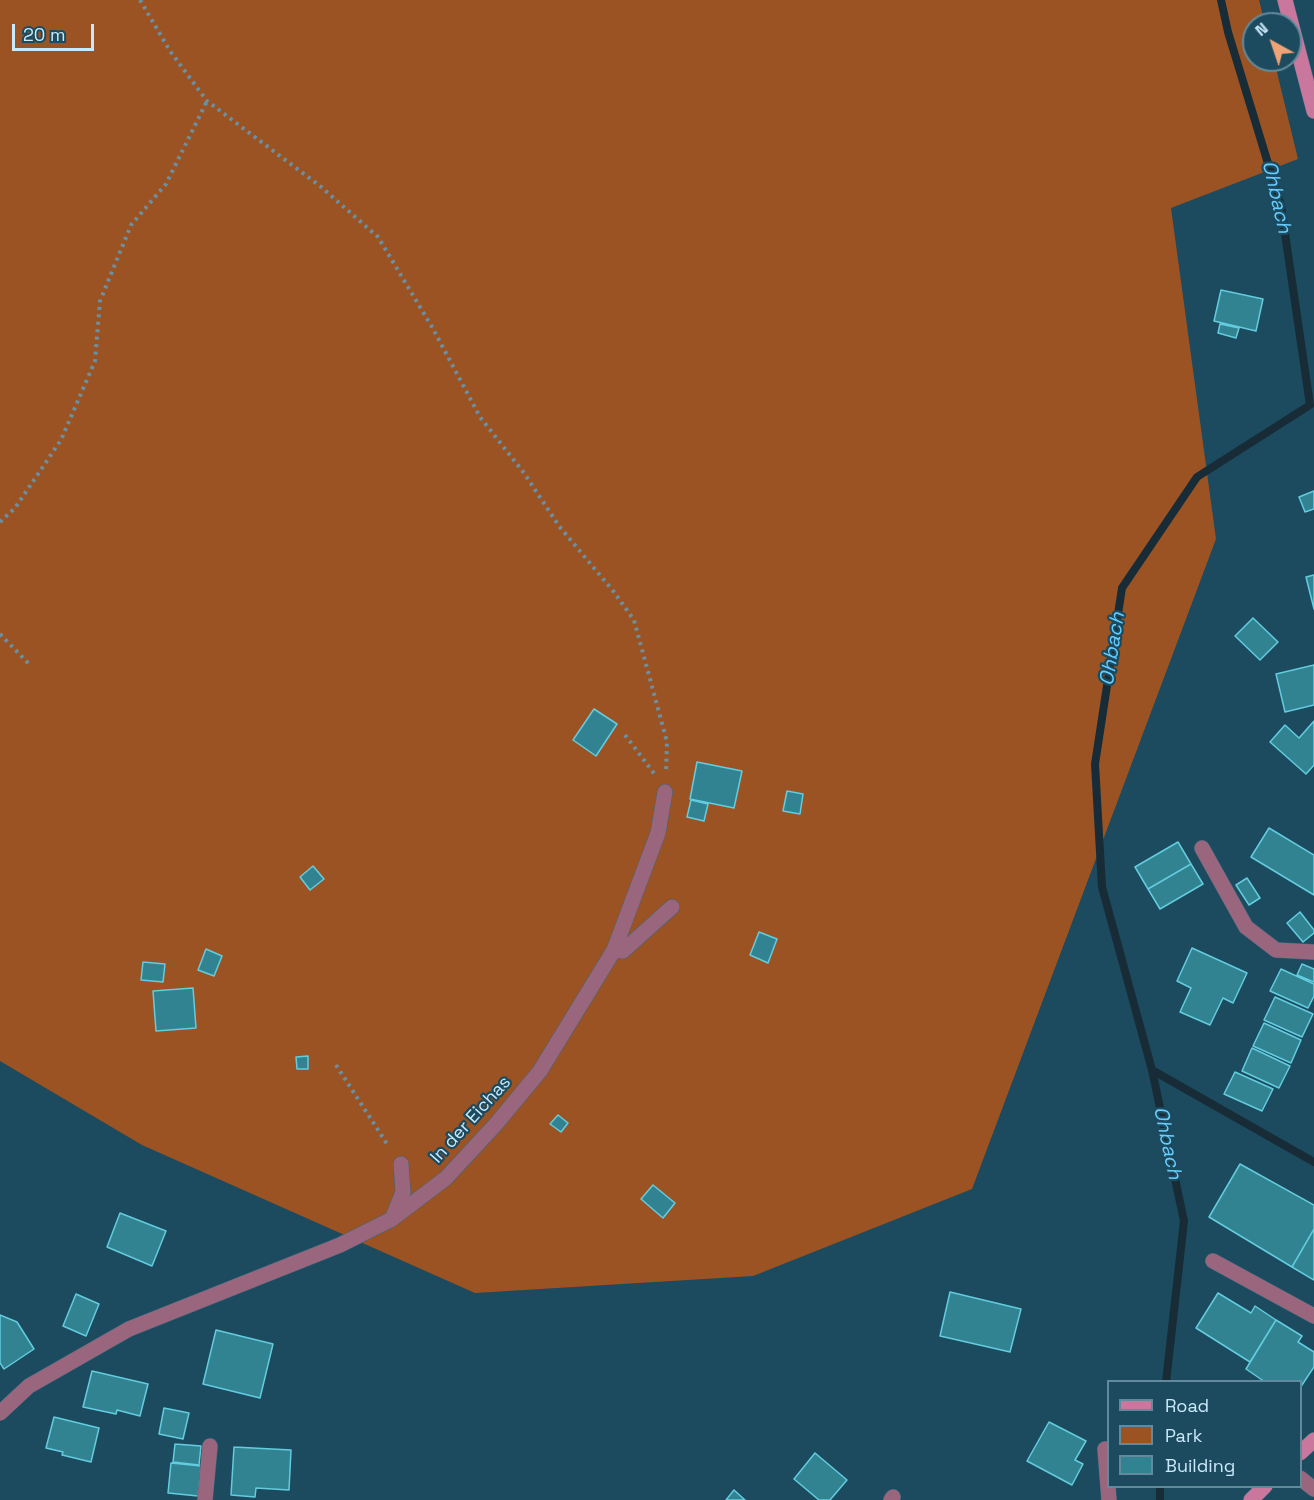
<!DOCTYPE html>
<style>
body{margin:0}
#map{position:relative;width:1314px;height:1500px;overflow:hidden;background:#1c4a5e;font-family:"Space Grotesk",sans-serif}
canvas{display:block}
.legend{position:absolute;left:1107px;top:1380px;width:195px;height:108px;box-sizing:border-box;background:#1c4a5e;border:2px solid #628a9c;margin:0;padding:8px 10px;list-style:none;font-size:18px;color:#cae9fa}
.legend li{display:flex;align-items:center;gap:12px;height:30px}
.legend b{width:30px;border:2px solid #628a9c}
.north{position:absolute;left:1242px;top:12px;width:60px;height:60px;box-sizing:border-box;background:#1c4a5e;border:2px solid #628a9c;border-radius:50%;rotate:320deg;font-size:16px;font-weight:700;line-height:24px;text-align:center;color:#cae9fa}
.north::after{content:'';display:block;margin:auto;width:21px;height:27px;background:#efa377;clip-path:polygon(50% 0,100% 100%,50% 72%,0 100%)}
.scale{position:absolute;left:12px;top:24px;width:82px;height:27px;box-sizing:border-box;border:3px solid #cae9fa;border-top:0;padding-left:8px;font-size:18px;line-height:21px;white-space:nowrap;color:#cae9fa;-webkit-text-stroke:4px #1c4a5e;paint-order:stroke}
</style>
<div id="map">
<canvas width="1314" height="1500"></canvas>
<ul class="legend">
<li><b style="height:8px;background:#c9779d"></b>Road</li>
<li><b style="height:16px;background:#9c5323"></b>Park</li>
<li><b style="height:16px;background:#328391"></b>Building</li>
</ul>
<div class="north">N</div>
<div class="scale">20 m</div>
</div>
<script>
const context = document.querySelector('canvas').getContext('2d');
context.lineJoin = 'round';
function fillPath(path, color) { context.fillStyle = color; context.fill(path, 'evenodd'); }
const shape = rows => new Path2D(rows.map(r => 'M' + r).join(''));
function stroke(path, color, width, dash) { context.strokeStyle = color; context.lineWidth = width; context.lineCap = dash ? 'butt' : 'round'; context.setLineDash(dash || []); context.stroke(path); }
function write(font, color, halo, rows, align = 'center') {
  context.font = font + ' "Space Grotesk",sans-serif'; context.lineWidth = 4.5; context.setLineDash([]); context.textBaseline = 'middle'; context.strokeStyle = halo; context.fillStyle = color; for (const [text, x, y, turn = 0] of rows) {
    context.save(); context.translate(x, y); context.rotate((+turn || 0) * Math.PI / 180); context.textAlign = isNaN(turn) ? turn : align; if (halo) context.strokeText(text, 0, 0); context.fillText(text, 0, 0); context.restore();
  }
}
fillPath(shape([
 [0,0,1259,0,1265,24,1254,24,1254,60,1274,60,1298,159,1171,208,1216,539,972,1189,753,1276,475,1293,142,1145,0,1061]
]), '#9c5323');
stroke(shape([
 [1152,1070,1314,1162],
 [1166,1382,1184,1221,1152,1070,1102,887,1095,764,1122,588,1197,477,1310,405,1281,206,1228,32,1221,0],
 [1160,1500,1160,1486]
]), '#172c36', 8);
const building = shape([
 [1221,290,1263,299,1256,331,1214,321,1221,290],
 [1220,324,1239,328,1236,338,1218,333,1220,324],
 [1314,491,1314,509,1305,512,1299,497,1314,491],
 [1314,575,1314,609,1306,577,1314,575],
 [1253,618,1278,642,1260,660,1235,636,1253,618],
 [1314,665,1314,705,1285,712,1276,674,1314,665],
 [594,709,617,724,596,756,573,740,594,709],
 [1314,721,1314,765,1306,774,1270,742,1285,725,1299,738,1314,721],
 [697,762,742,771,734,808,690,799,697,762],
 [787,791,803,794,800,814,783,811,787,791],
 [691,800,708,804,704,821,687,817,691,800],
 [1269,828,1314,855,1314,895,1251,857,1269,828],
 [1178,842,1191,864,1148,889,1135,867,1178,842],
 [1191,864,1203,884,1160,909,1148,889,1191,864],
 [313,866,324,879,310,890,300,877,313,866],
 [1247,878,1260,898,1249,905,1236,885,1247,878],
 [1300,912,1314,930,1314,933,1303,942,1287,923,1300,912],
 [759,932,777,939,768,963,750,955,759,932],
 [1192,948,1247,973,1233,1003,1223,998,1210,1025,1180,1012,1191,988,1177,981,1192,948],
 [206,949,222,956,214,976,198,970,206,949],
 [143,962,165,964,163,982,141,980,143,962],
 [1302,964,1314,969,1314,982,1297,975,1302,964],
 [1281,969,1314,984,1314,996,1308,1008,1270,991,1281,969],
 [193,988,196,1028,156,1031,153,991,193,988],
 [1275,997,1313,1014,1302,1037,1264,1020,1275,997],
 [1264,1023,1301,1040,1291,1063,1253,1046,1264,1023],
 [1252,1048,1290,1066,1279,1088,1242,1071,1252,1048],
 [308,1056,308,1069,297,1069,296,1057,308,1056],
 [1235,1072,1273,1089,1262,1111,1224,1094,1235,1072],
 [558,1115,568,1123,561,1132,550,1124,558,1115],
 [1240,1164,1314,1205,1314,1229,1292,1267,1209,1217,1240,1164],
 [653,1185,675,1203,663,1218,641,1199,653,1185],
 [120,1213,166,1231,152,1266,107,1247,120,1213],
 [1314,1229,1314,1280,1292,1267,1314,1229],
 [950,1292,1021,1309,1010,1352,940,1336,950,1292],
 [1218,1293,1251,1313,1255,1306,1276,1320,1250,1362,1196,1328,1218,1293],
 [76,1294,99,1304,86,1336,63,1326,76,1294],
 [0,1315,17,1322,34,1349,4,1369,0,1363,0,1315],
 [1276,1320,1302,1336,1298,1342,1314,1352,1314,1367,1300,1388,1300,1382,1265,1382,1246,1369,1276,1320],
 [216,1330,273,1344,260,1398,203,1384,216,1330],
 [92,1371,148,1384,140,1416,117,1410,116,1414,83,1407,92,1371],
 [164,1408,189,1413,183,1439,159,1434,164,1408],
 [54,1417,99,1428,91,1462,62,1455,63,1452,46,1448,54,1417],
 [1049,1422,1086,1441,1075,1460,1083,1464,1072,1485,1027,1461,1049,1422],
 [175,1444,201,1446,199,1465,173,1462,175,1444],
 [234,1447,291,1450,289,1490,256,1488,255,1497,231,1495,234,1447],
 [815,1453,847,1480,830,1500,819,1500,794,1479,815,1453],
 [171,1463,201,1466,198,1496,168,1493,171,1463],
 [734,1490,745,1500,726,1500,734,1490]
]);
fillPath(building, '#328391');
stroke(building, '#63ccdf', 1.5);
const service = shape([
 [614,950,623,951,672,907],
 [392,1219,446,1178,496,1124,540,1071,614,950,658,833,665,792],
 [392,1219,403,1192,401,1164],
 [1213,1261,1314,1316],
 [1105,1449,1109,1500],
 [1300,1478,1314,1489]
]);
const minor = shape([
 [1202,848,1246,927,1276,950,1314,952],
 [0,1413,29,1386,129,1329,340,1245,392,1219],
 [205,1500,210,1446],
 [891,1500,893,1497]
]);
const secondary = shape([
 [1285,0,1314,111],
 [1300,1453,1314,1440],
 [1251,1500,1265,1486]
]);
stroke(service, '#3b677a', 16);
stroke(minor, '#3b677a', 16);
stroke(secondary, '#3b677a', 16);
stroke(shape([
 [140,0,170,51,207,101,320,186,378,237,432,327,480,417,524,473,559,526,614,592,634,620,667,742,666,773],
 [0,522,15,508,61,440,95,361,100,301,131,225,166,184,207,101],
 [0,634,30,665],
 [625,735,656,776],
 [336,1065,389,1147]
]), '#6990a3', 4, [3, 4.5]);
stroke(service, '#9a667e', 15);
stroke(minor, '#9a667e', 15);
stroke(secondary, '#c9779d', 15);
write('18px', '#cae9fa', '#1c4a5e', [
 ["In der Eichas",471,1120,-48]
]);
write('italic 20px', '#67cdfe', '#1c4a5e', [
 ["Ohbach",1276,197,77],
 ["Ohbach",1113,649,-81],
 ["Ohbach",1167,1143,78]
]);
</script>
